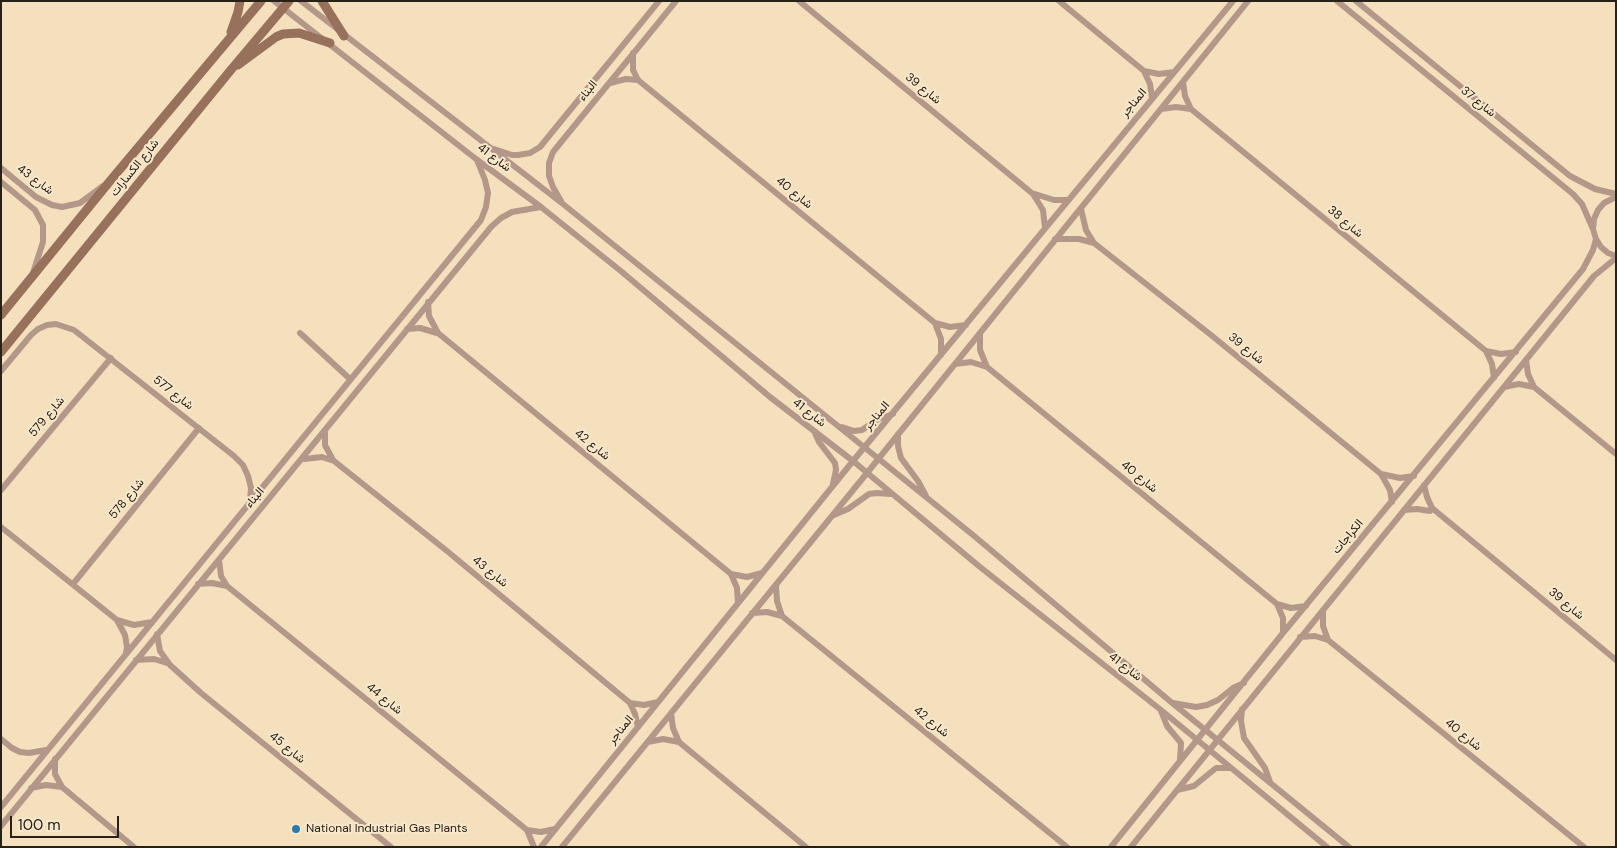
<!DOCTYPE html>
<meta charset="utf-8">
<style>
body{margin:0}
#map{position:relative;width:1617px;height:848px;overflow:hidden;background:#f8e7cb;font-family:"DM Sans",sans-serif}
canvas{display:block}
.frame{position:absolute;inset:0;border:2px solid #272117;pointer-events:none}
.scale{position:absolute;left:10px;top:816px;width:109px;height:22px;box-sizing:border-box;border:2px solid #272117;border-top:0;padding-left:6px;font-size:15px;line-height:18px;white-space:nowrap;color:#272117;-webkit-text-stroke:4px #f8e7cb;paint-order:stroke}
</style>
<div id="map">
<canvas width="1617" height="848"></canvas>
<div class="frame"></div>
<div class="scale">100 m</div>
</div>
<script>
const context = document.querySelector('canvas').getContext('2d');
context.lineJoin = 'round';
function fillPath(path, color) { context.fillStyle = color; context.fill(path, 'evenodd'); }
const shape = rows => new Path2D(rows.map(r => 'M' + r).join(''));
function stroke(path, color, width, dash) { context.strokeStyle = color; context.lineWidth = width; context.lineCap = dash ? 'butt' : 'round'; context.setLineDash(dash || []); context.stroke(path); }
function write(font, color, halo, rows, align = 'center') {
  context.font = font + ' "DM Sans",Vazirmatn,sans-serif'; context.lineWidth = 4; context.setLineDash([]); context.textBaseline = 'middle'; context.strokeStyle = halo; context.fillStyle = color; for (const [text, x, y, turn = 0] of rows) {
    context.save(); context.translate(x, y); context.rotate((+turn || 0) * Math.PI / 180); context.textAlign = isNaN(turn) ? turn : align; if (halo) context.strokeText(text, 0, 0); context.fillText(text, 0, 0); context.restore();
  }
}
fillPath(shape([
 [1,1,1616,1,1616,847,1,847]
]), '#f4e0bc');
stroke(shape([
 [274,1,476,159,541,207,622,272,770,397,853,461,980,567,1161,710,1327,847],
 [301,1,563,204,973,535,1171,702,1349,847],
 [799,1,1033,194,1043,210,1045,228],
 [1059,1,1144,71,1150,84,1152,98],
 [1337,1,1573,194,1582,204,1593,229],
 [1356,1,1570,176,1595,189,1616,194],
 [633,53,633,70,638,80,935,323,950,327,966,325],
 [1144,71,1159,74,1174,72],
 [1183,82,1185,96,1191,109,1486,351,1492,364,1494,378],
 [610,83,626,79,638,80],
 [1161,109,1176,107,1191,109],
 [494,149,512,155,518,155,530,153,540,147,659,1],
 [1,168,36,197,52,205,62,207,80,203,103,186],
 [1,182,35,210,43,225,43,242,33,273],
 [1035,194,1054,200,1068,200],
 [1616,197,1604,203,1598,210,1594,219,1593,229,1596,239,1601,247,1608,253,1616,256],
 [561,201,553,187,549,176,549,163,553,152,676,1],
 [1081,209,1086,230,1094,243,1211,335,1381,474,1390,490,1392,502],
 [1055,239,1079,239,1094,243],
 [428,302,429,316,438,333,731,574,737,588,738,603],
 [935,323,941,339,941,355],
 [407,329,420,328,437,333],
 [300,333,350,379],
 [980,334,980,350,987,367],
 [1486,351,1501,354,1516,352],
 [1526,360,1528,374,1534,387,1616,454],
 [955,364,971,362,987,367,1277,604,1291,608,1306,606],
 [1,371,31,335,38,329,47,325,56,324,74,330,234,456,243,465,248,476,251,488,250,500],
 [1504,387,1519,384,1534,387],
 [842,427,854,431,862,430,878,419,893,414],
 [325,433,325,445,333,460],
 [815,433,819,442,835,463,836,470,833,484],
 [898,434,898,446,901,458,918,481,926,496],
 [304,459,322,457,334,461,447,551,630,703,635,714,638,727],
 [1381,474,1400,478,1414,476],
 [1424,485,1427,497,1432,508,1616,660],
 [1,490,111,358],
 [1404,510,1417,509,1430,511,1432,508],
 [834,515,848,509,869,494,877,493,890,494],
 [1,527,117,620,125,635,127,647,126,653],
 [219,560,221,576,227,586,527,830,534,847],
 [731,574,747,577,762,573],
 [73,584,199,428],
 [198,584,212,583,227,586],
 [776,585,777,601,782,616],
 [1277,604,1283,618,1283,633],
 [1323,610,1323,626,1328,640],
 [752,613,767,612,782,616,1067,847],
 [117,620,134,625,152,622],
 [157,634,160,651,170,665,201,693,391,847],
 [1300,637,1315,636,1328,640,1584,847],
 [136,660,154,659,167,663],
 [630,703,644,705,658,702],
 [1173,703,1196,707,1207,705,1218,700,1233,688,1244,683],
 [1242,709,1241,721,1244,738,1265,768,1270,782],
 [1161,711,1167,726,1181,743,1180,760],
 [671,713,673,728,679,742,806,847],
 [1,739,12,748,20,752,29,753,46,750],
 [648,742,663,739,679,742],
 [55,759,55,774,62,787,134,847],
 [31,788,46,785,62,787],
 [1177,790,1194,786,1216,768,1231,768],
 [1,807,481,220,486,207,488,193,485,180,477,160],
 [1,826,491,227,501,218,512,212,541,207],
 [527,830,541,832,555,829],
 [541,847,853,461,1233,1],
 [562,847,867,473,1248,1],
 [1111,847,1283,633,1583,269,1593,250,1596,239],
 [1131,847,1594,276,1616,258]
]), '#b3988a', 6);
stroke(shape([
 [322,1,344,36],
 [231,32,238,12,240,1],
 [238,65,276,37,283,34,299,33,330,43],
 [1,315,110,181,261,1],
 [1,352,230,71,289,1]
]), '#97715c', 9);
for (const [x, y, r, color] of [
 [296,829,5,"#287bac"]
]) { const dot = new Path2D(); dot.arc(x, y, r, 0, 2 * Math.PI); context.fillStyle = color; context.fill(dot); stroke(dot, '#f8e7cb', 2); }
write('12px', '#272117', '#f8e7cb', [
 ["شارع 39",923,89,39],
 ["البناء",588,91,-51],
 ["شارع 37",1478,102,39],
 ["المناجر",1134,103,-50],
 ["شارع 41",494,158,37],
 ["شارع الكسارات",135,168,-51],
 ["شارع 43",35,180,36],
 ["شارع 40",794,193,39],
 ["شارع 38",1345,222,40],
 ["شارع 39",1246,349,39],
 ["شارع 577",173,393,38],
 ["شارع 41",809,413,38],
 ["المناجر",877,416,-50],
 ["شارع 579",47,417,-50],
 ["شارع 42",592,445,39],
 ["شارع 40",1139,477,39],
 ["البناء",255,498,-50],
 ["شارع 578",127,499,-51],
 ["الكراجات",1348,537,-50],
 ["شارع 43",490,572,39],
 ["شارع 39",1566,604,40],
 ["شارع 41",1125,667,38],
 ["شارع 44",384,699,39],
 ["شارع 42",931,722,39],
 ["المناجر",621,730,-51],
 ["شارع 40",1463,735,39],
 ["شارع 45",287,748,39]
]);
write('12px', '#272117', '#f8e7cb', [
 ["National Industrial Gas Plants",306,829]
], 'left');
</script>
